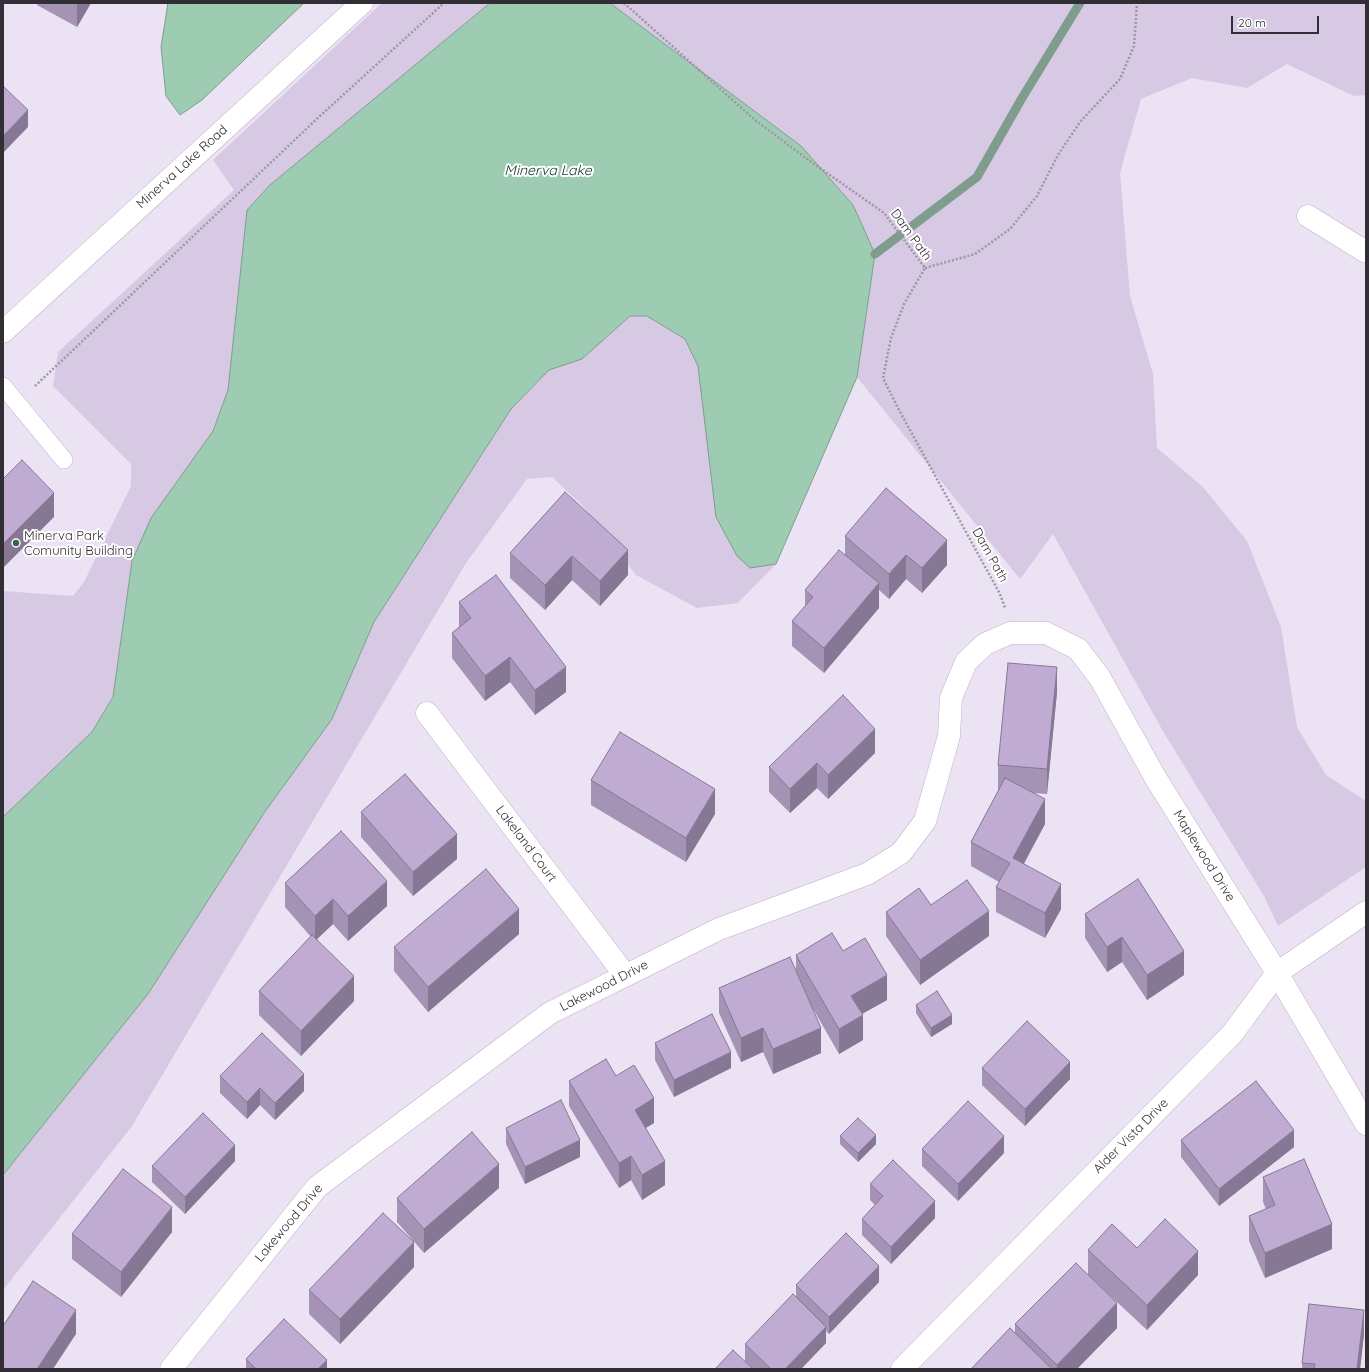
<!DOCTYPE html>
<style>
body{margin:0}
#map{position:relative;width:1369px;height:1372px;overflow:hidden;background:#ebe2f4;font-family:Quicksand,sans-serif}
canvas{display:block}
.frame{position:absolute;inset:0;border:4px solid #322e35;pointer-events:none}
.scale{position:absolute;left:1231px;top:16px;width:88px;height:18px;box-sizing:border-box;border:2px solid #322e35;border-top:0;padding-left:5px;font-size:12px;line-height:14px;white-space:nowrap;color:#322e35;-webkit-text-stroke:3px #fff;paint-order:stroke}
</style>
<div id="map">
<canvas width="1369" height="1372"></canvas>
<div class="frame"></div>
<div class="scale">20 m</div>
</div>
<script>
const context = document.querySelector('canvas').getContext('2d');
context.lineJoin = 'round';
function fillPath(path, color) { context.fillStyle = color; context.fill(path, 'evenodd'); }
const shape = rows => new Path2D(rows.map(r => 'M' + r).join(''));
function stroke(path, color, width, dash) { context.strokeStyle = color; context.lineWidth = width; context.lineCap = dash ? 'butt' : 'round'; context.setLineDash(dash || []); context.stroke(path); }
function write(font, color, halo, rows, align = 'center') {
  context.font = font + ' Quicksand,sans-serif'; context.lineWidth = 4; context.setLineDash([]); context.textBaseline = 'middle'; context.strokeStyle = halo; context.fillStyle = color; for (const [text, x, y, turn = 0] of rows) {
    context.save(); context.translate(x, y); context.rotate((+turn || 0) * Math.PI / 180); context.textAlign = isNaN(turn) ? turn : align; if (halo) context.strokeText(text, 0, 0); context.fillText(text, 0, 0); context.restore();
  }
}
fillPath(shape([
 [382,3,490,3,270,185,247,210,228,390,213,430,185,471,132,561,113,697,92,732,3,817,3,591,73,596,84,582,131,486,131,464,53,386,58,352,234,190,213,160],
 [611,3,1366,3,1366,95,1354,96,1287,64,1247,88,1192,78,1141,99,1120,173,1130,296,1153,374,1157,448,1203,487,1247,541,1281,627,1297,727,1326,775,1366,801,1366,867,1278,926,1264,896,1164,733,1053,534,1020,579,857,377,875,254,853,205,801,146],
 [630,316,647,316,685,339,698,366,750,568,776,564,738,603,697,608,636,575,584,507,552,477,527,479,466,563,132,1126,3,1290,3,1175,148,994,264,813,332,719,374,622,511,409,549,370,582,359]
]), '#d7c8e4');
const water = shape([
 [168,3,304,3,202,100,180,115,166,96,161,47,168,3],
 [490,3,610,3,801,146,853,205,875,254,857,377,776,564,750,568,737,556,716,517,698,366,685,339,647,316,630,316,582,359,549,370,511,409,374,622,332,719,264,813,148,994,3,1175,3,817,92,732,113,697,132,561,151,518,213,431,228,390,247,210,270,185,490,3]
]);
fillPath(water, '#9eccb3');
stroke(water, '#7e9d8d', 1);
stroke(shape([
 [875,254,977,177,1022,98,1080,3]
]), '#7e9d8d', 9);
const lane = shape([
 [3,386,64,460]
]);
const street = shape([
 [1308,216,1366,252],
 [3,332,362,3],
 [427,713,625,975],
 [171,1369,317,1187,550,1013,719,929,867,874,901,853,925,821,949,736,951,698,966,662,985,644,1010,633,1046,633,1078,649,1100,678,1155,777,1277,973,1366,1124],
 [902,1369,1232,1034,1277,973,1366,912]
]);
stroke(lane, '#bcb3c4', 18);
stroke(street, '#bcb3c4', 23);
stroke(shape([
 [624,3,755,120,807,159,884,213,925,268,904,304,891,338,883,378,898,408,1000,594,1005,608],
 [925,268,975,254,1010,229,1037,196,1058,155,1080,122,1120,79,1134,46,1137,3],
 [35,386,320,116,444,3]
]), '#9d96a3', 2.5, [2, 2]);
stroke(lane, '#fff', 17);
stroke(street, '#fff', 22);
fillPath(shape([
 [37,3,91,3,77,27,37,5],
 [565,492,628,575,600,606,572,580,545,610,510,578,510,553],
 [845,536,947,565,922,593,906,579,889,599,879,590,879,608,824,673,792,646,792,621,805,606,805,590,845,555],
 [459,602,566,692,535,715,510,682,485,701,452,658,452,633,459,627],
 [1057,692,1047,794,1032,793,1045,824,1024,864,1061,909,1045,938,996,912,996,887,999,882,971,866,971,842,999,790,998,790,998,765],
 [875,753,828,799,817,788,790,813,769,792,769,767],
 [591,780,715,814,686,862,591,805],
 [361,812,457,859,413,896,361,837],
 [285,883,387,906,348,941,333,924,317,939,354,1001,301,1056,259,1015,259,991,311,937,285,907],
 [931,905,989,936,920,985,886,936,886,912],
 [1085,914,1184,975,1147,1000,1122,962,1107,972,1085,938],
 [519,934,428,1012,394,971,394,947],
 [843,951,887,1000,862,1014,863,1040,839,1054,812,1007,821,1053,773,1074,763,1052,741,1062,719,1013,719,988,796,971,796,955],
 [916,1005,952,1024,931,1037,916,1013],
 [655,1043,731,1068,674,1097,655,1060],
 [982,1068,1070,1079,1025,1126,982,1085],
 [220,1076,304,1091,275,1120,260,1105,247,1119,220,1093],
 [616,1076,654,1123,646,1128,665,1185,642,1200,631,1180,619,1188,569,1106,569,1081],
 [506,1128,580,1157,525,1184,506,1144],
 [840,1136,876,1144,858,1162,840,1144],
 [1181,1140,1294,1147,1219,1206,1181,1157],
 [922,1149,1004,1153,958,1201,922,1166],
 [235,1161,185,1214,152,1182,152,1166],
 [1263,1177,1332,1249,1265,1278,1249,1241,1249,1216,1266,1209,1263,1202],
 [870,1184,935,1218,891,1264,862,1235,862,1219,875,1205,870,1200],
 [499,1188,424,1253,397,1222,397,1198],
 [172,1232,121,1297,72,1259,72,1234],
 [1137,1248,1198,1275,1147,1330,1089,1276,1117,1328,1077,1369,971,1369,1015,1334,1015,1324,1088,1275,1088,1250],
 [414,1267,340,1344,309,1314,309,1290],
 [879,1282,829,1334,826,1331,826,1343,801,1369,753,1369,745,1361,745,1344,796,1298,796,1285],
 [1364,1334,1360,1369,1302,1369,1302,1363],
 [246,1359,327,1369,246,1369]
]), '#a593b5');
fillPath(shape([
 [77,3,91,3,77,27],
 [28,110,28,127,3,153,3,136],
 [54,493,54,517,3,568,3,544],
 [947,540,947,565,922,593,922,568],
 [628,550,628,575,600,606,600,581],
 [906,555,906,579,889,599,889,574],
 [572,556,572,580,545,610,545,585],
 [879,583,879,608,824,673,824,648],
 [510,657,510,682,485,701,485,676],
 [566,667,566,692,535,715,535,690],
 [1057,667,1057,692,1047,794,1047,769],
 [875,729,875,753,828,799,828,775],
 [817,763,817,788,790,813,790,789],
 [715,789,715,814,686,862,686,838],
 [1045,799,1045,824,1013,883,1013,858],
 [457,834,457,859,413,896,413,872],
 [387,881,387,906,348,941,348,916],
 [1061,884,1061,909,1045,938,1045,913],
 [333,899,333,924,315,941,315,916],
 [519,909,519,934,428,1012,428,987],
 [989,911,989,936,920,985,920,960],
 [1122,937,1122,962,1107,972,1107,947],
 [1184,951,1184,975,1147,1000,1147,975],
 [887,975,887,1000,851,1020,851,996],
 [354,976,354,1001,301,1056,301,1031],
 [863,1015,863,1040,839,1054,839,1029],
 [952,1015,952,1024,931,1037,931,1028],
 [763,1028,763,1052,741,1062,741,1038],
 [821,1028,821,1053,773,1074,773,1049],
 [731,1052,731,1068,674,1097,674,1080],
 [1070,1062,1070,1079,1025,1126,1025,1109],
 [304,1074,304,1091,275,1120,275,1103],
 [260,1088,260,1105,247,1119,247,1102],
 [654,1098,654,1123,635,1134,635,1110],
 [1294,1130,1294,1147,1219,1206,1219,1189],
 [876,1135,876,1144,858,1162,858,1153],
 [1004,1136,1004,1153,958,1201,958,1184],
 [580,1140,580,1157,525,1184,525,1167],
 [235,1145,235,1161,185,1214,185,1197],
 [631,1156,631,1180,619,1188,619,1163],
 [665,1161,665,1185,642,1200,642,1175],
 [499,1164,499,1188,424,1253,424,1229],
 [935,1201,935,1218,891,1264,891,1247],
 [172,1207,172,1232,121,1297,121,1272],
 [1332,1224,1332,1249,1265,1278,1265,1253],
 [414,1242,414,1267,340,1344,340,1319],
 [1198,1251,1198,1275,1147,1330,1147,1305],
 [879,1266,879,1282,829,1334,829,1317],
 [1117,1303,1117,1328,1077,1369,1057,1369,1057,1365],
 [76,1310,76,1334,53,1369,37,1369],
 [1364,1310,1364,1334,1360,1369,1357,1369],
 [826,1327,826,1343,801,1369,785,1369],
 [327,1360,327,1369,318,1369]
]), '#867894');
const building = shape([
 [3,86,28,110,3,136,3,86],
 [22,460,54,493,3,544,3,479,22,460],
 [886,488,947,540,922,568,906,555,889,574,845,536,886,488],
 [565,492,628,550,600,581,572,556,545,585,510,553,565,492],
 [839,550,879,583,824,648,792,621,813,597,805,590,839,550],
 [496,575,566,667,535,690,510,657,485,676,452,633,471,618,459,602,496,575],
 [1008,663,1057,667,1047,769,998,765,1008,663],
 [843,695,875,729,828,775,817,763,790,789,769,767,843,695],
 [620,732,715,789,686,838,591,780,620,732],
 [405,774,457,834,413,872,361,812,405,774],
 [1005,778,1045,799,1013,858,1061,884,1045,913,996,887,1010,863,971,842,1005,778],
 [341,831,387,881,348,916,333,899,315,916,285,883,341,831],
 [486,869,519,909,428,987,394,947,486,869],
 [1138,879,1184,951,1147,975,1122,937,1107,947,1085,914,1138,879],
 [967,880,989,911,920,960,886,912,919,888,931,905,967,880],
 [832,933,843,951,865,938,887,975,851,996,863,1015,839,1029,796,955,832,933],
 [312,935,354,976,301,1031,259,991,312,935],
 [790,957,821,1028,773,1049,763,1028,741,1038,719,988,790,957],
 [937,991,952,1015,931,1028,916,1005,937,991],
 [712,1014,731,1052,674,1080,655,1043,712,1014],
 [1027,1021,1070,1062,1025,1109,982,1068,1027,1021],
 [262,1033,304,1074,275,1103,260,1088,247,1102,220,1076,262,1033],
 [606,1059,616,1076,634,1065,654,1098,635,1110,665,1161,642,1175,631,1156,619,1163,569,1081,606,1059],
 [1256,1081,1294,1130,1219,1189,1181,1140,1256,1081],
 [561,1100,580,1140,525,1167,506,1128,561,1100],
 [968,1101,1004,1136,958,1184,922,1149,968,1101],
 [203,1113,235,1145,185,1197,152,1166,203,1113],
 [858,1118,876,1135,858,1153,840,1136,858,1118],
 [472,1132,499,1164,424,1229,397,1198,472,1132],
 [1304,1159,1332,1224,1265,1253,1249,1216,1275,1205,1263,1177,1304,1159],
 [893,1160,935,1201,891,1247,862,1219,883,1196,870,1184,893,1160],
 [123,1169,172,1207,121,1272,72,1234,123,1169],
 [383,1213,414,1242,340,1319,309,1290,383,1213],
 [1165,1219,1198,1251,1147,1305,1088,1250,1112,1224,1137,1248,1165,1219],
 [846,1233,879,1266,829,1317,796,1285,846,1233],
 [1076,1263,1117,1303,1057,1365,1015,1324,1076,1263],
 [33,1281,76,1310,37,1369,3,1369,3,1326,33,1281],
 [793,1294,826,1327,785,1369,771,1369,745,1344,793,1294],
 [1309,1304,1364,1310,1357,1369,1314,1369,1315,1364,1302,1363,1309,1304],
 [284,1319,327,1360,318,1369,256,1369,246,1359,284,1319],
 [1010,1328,1052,1369,971,1369,1010,1328],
 [733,1350,753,1369,715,1369,733,1350]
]);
fillPath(building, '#c0abd3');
stroke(building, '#867894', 1);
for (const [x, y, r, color] of [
 [16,543,4,"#31684e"]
]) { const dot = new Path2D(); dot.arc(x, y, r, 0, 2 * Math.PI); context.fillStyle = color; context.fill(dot); stroke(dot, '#fff', 1.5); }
write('13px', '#322e35', '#fff', [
 ["Minerva Lake Road",182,167,-42],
 ["Dam Path",911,235,54],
 ["Dam Path",990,555,61],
 ["Lakeland Court",526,844,53],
 ["Maplewood Drive",1204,856,58],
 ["Lakewood Drive",604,986,-27],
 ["Alder Vista Drive",1131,1136,-45],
 ["Lakewood Drive",289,1223,-50]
]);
write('13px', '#322e35', '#fff', [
 ["Minerva Park",24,536],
 ["Comunity Building",24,551]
], 'left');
write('italic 14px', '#0b3322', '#fff', [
 ["Minerva Lake",548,171]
]);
</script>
